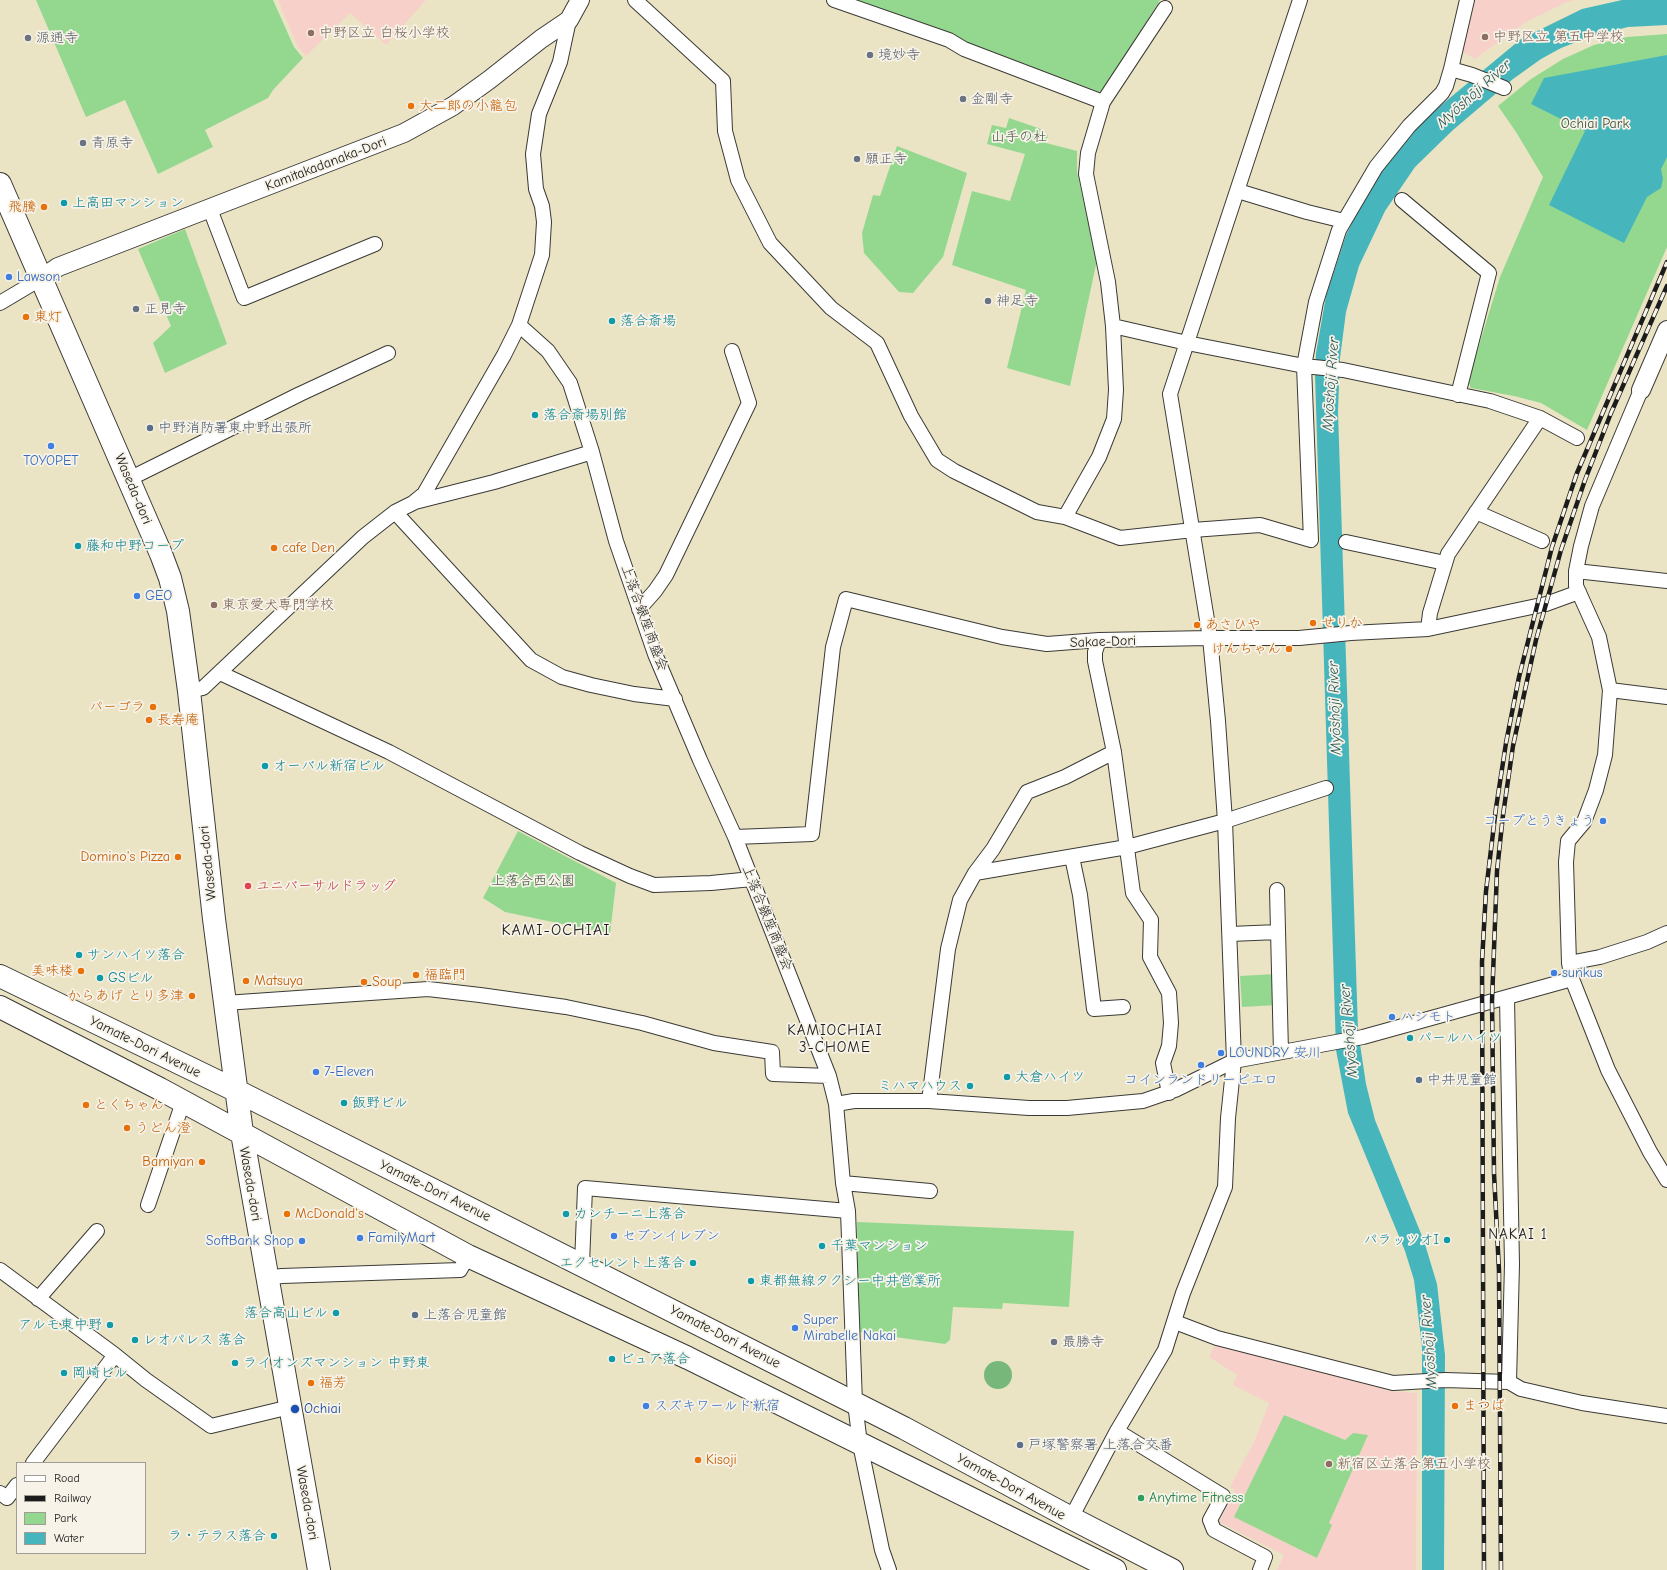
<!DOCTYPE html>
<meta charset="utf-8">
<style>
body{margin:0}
#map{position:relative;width:1667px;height:1570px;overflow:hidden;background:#eae4c5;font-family:"Comic Neue",sans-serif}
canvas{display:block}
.legend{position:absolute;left:16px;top:1462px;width:130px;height:92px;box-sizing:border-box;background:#f7f3e8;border:1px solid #9f9d96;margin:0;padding:5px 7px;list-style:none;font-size:12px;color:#1c1c1c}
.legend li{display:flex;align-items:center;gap:8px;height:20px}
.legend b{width:20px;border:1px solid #9f9d96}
</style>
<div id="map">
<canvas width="1667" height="1570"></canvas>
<ul class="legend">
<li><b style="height:5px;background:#fff"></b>Road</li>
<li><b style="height:5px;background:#1c1c1c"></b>Railway</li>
<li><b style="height:11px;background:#94d890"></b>Park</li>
<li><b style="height:11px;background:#46b6bc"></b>Water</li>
</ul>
</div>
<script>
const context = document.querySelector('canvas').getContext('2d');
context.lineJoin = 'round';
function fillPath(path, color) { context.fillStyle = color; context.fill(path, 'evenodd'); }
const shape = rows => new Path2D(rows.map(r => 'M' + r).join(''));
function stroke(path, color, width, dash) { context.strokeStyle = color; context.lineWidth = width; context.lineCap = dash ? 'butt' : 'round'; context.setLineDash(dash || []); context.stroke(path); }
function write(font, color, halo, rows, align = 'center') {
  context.font = font + ' "Comic Neue","Klee One",sans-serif'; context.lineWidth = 3.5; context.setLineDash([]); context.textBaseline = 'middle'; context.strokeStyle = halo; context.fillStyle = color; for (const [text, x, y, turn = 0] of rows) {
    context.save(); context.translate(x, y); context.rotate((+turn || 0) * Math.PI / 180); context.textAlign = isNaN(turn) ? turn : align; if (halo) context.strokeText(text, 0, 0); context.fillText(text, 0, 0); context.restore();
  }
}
fillPath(shape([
 [278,0,426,0,386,45,350,13,306,56,298,47],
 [1475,0,1575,0,1567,2,1526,22,1475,59,1463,52],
 [1216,1343,1391,1391,1417,1393,1416,1570,1277,1570,1284,1555,1219,1522,1235,1490,1230,1487,1255,1440,1269,1403,1233,1385,1237,1375,1209,1357]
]), '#f7d0ca');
fillPath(shape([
 [36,0,273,0,294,47,303,58,273,90,268,98,205,130,213,147,158,174,125,100,86,117],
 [854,0,1160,0,1105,88,1099,92],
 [1667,34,1667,247,1587,430,1541,403,1514,396,1471,388,1468,381,1500,277,1543,177,1516,132,1498,106,1531,79,1563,59,1594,45,1627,37],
 [1009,118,1041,129,1041,132,1048,135,1046,143,1077,151,1077,172,1097,260,1070,386,1007,368,1026,290,952,265,972,191,1010,201,1025,154,987,144,992,125,1006,128],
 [897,146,967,173,943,257,913,293,899,292,864,253,862,233,873,195,880,196],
 [185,229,227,344,165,373,153,343,171,326,138,249],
 [518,831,616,883,610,934,505,912,483,898],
 [1276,974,1278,1005,1242,1007,1240,976],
 [857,1222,1074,1231,1069,1307,1003,1303,1002,1309,953,1307,950,1340,945,1344,859,1332],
 [1284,1415,1345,1440,1353,1433,1368,1435,1329,1523,1332,1525,1317,1558,1234,1517]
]), '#94d890');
fillPath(shape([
 '984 1375a14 14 0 1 1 28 0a14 14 0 1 1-28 0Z'
]), '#77b87a');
fillPath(shape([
 [1622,0,1667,0,1667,25,1628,27,1589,37,1561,48,1541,59,1513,79,1453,130,1415,167,1385,211,1359,266,1346,312,1340,358,1338,411,1358,1031,1366,1084,1375,1120,1424,1241,1437,1284,1445,1355,1444,1570,1422,1570,1422,1347,1414,1280,1405,1251,1348,1113,1336,1050,1315,374,1316,353,1326,296,1346,235,1363,201,1382,169,1422,121,1521,39,1582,9],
 [1667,55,1667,157,1661,169,1663,179,1661,188,1647,197,1624,243,1549,205,1585,131,1531,104,1544,78]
]), '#46b6bc');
const minor = shape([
 [635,0,723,81,725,131,738,180,770,243,831,308,877,343,911,416,937,460,954,471,1037,512,1065,517,1120,538,1193,530,1260,525,1311,540,1304,366,1316,302,1339,230,1376,167,1409,126,1442,93,1446,86,1451,69],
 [834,0,949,40,964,49,1103,102],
 [1467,0,1451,69,1472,75,1504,88],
 [1238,191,1307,212,1344,221],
 [1402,200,1489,273,1458,395],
 [210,209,244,298,375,244],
 [0,303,42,278],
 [519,325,548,351,570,383,592,452,616,541,655,654,700,760,735,837,829,1076,836,1104,843,1183,848,1211,855,1403,860,1444,882,1550,889,1570],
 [1113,326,1187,343,1304,366,1343,370,1490,401,1540,418,1577,438],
 [1641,390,1592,506,1581,546,1576,571,1576,586,1599,637,1610,690,1605,755,1596,790,1584,822,1568,841,1566,862,1569,963,1572,979,1608,1070,1650,1152,1667,1180],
 [129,479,300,394,388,353],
 [415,502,494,482,592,452],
 [395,512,531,660,562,677,591,685,634,694,675,699],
 [1476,512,1542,541],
 [1065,517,1099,457,1114,419,1116,390,1113,326,1108,282,1086,174,1088,153,1103,102,1165,8],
 [1346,542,1445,563],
 [1576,571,1667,581],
 [639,609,655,591,666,575,749,403,732,351],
 [1428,629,1430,613,1448,554,1540,418],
 [1099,640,1095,652,1095,661,1114,752,1133,893,1151,920,1150,957,1169,993,1171,1023,1169,1046,1163,1063,1169,1093],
 [220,673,389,752,580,853,630,876,654,885,711,883,752,879],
 [1610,690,1667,697],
 [189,691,203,688,363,537,395,512,413,503,424,494,504,355,519,325,542,255,544,222,542,206,536,189,533,154,539,114,560,62,569,20],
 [735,837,812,834,833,647,846,599,1002,637,1047,644,1099,640,1210,638,1299,638,1351,633,1428,629,1546,604,1579,592],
 [1072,857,1080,895,1094,1009,1123,1007],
 [975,873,1127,847,1225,821,1326,788],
 [1277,890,1281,1052],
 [1230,934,1278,932],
 [1569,963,1600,957,1647,942,1667,933],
 [1507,998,1512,1264,1509,1382],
 [225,1003,428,989,480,995,566,1007,642,1023,714,1043,772,1052,773,1074,829,1076],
 [929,1101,948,949,960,900,975,873,993,849,1027,792,1065,777,1114,752],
 [836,1104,854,1101,929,1101,1029,1108,1067,1108,1143,1101,1175,1090,1234,1061,1363,1037,1572,979],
 [843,1183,930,1191],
 [148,1205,183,1102],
 [582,1264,585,1188,848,1211],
 [0,1270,115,1355,146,1380,211,1426,290,1407],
 [266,1278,282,1276,460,1270,468,1256],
 [38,1299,97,1231],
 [1175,1322,1217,1338,1393,1383,1445,1380,1509,1382,1521,1389,1582,1403,1667,1416],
 [1117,1431,1223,1496,1210,1520,1214,1530,1265,1557,1260,1570],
 [33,1463,115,1355],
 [0,1493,7,1498,17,1485],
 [1071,1518,1117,1431,1165,1350,1183,1293,1225,1187,1228,1118,1234,1061,1225,821,1218,721,1210,638,1170,394,1300,0]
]);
const tertiary = shape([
 [42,278,58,267,404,133,453,106,489,80,541,39,569,20,580,0],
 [1641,390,1667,330]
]);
const primary = shape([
 [0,184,161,554,170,578,178,611,189,691,214,919,242,1133,319,1570],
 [0,976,237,1091,904,1428,1071,1518,1172,1570],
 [0,1007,160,1089,468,1256,688,1358,1115,1570]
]);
stroke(minor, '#3b3a35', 16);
stroke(tertiary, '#3b3a35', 20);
stroke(primary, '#3b3a35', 24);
stroke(minor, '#fff', 14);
stroke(tertiary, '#fff', 18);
stroke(primary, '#fff', 22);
const rail = shape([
 [1484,1570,1482,962,1486,891,1496,808,1506,743,1519,677,1552,547,1577,473,1667,262],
 [1501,1570,1499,1271,1494,1173,1492,1001,1497,871,1503,815,1513,746,1525,690,1536,640,1561,550,1585,480,1611,413,1667,286]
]);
stroke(rail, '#1c1c1c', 4.5);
stroke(rail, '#f7f3e8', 3, [9]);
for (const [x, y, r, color] of [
 [311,33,4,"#8d6e63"],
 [1485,37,4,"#8d6e63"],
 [28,38,4,"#6b7280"],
 [870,55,4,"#6b7280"],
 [963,99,4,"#6b7280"],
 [411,106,4,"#e8710a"],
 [83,143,4,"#6b7280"],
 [857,159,4,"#6b7280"],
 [64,203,4,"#0f9aa8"],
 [44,207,4,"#e8710a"],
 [9,277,4,"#3f7fe0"],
 [988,301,4,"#6b7280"],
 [136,309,4,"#6b7280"],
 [26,317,4,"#e8710a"],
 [612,321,4,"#0f9aa8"],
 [535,415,4,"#0f9aa8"],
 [150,428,4,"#5c6f8a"],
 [51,446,4,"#3f7fe0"],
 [78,546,4,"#0f9aa8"],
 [274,548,4,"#e8710a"],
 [137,596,4,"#3f7fe0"],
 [214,605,4,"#8d6e63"],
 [1313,623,4,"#e8710a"],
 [1197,625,4,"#e8710a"],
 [1289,649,4,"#e8710a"],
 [153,707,4,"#e8710a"],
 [149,720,4,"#e8710a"],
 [265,766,4,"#0f9aa8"],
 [1603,821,4,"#3f7fe0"],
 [178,857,4,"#e8710a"],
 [248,886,4,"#e0444e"],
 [79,955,4,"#0f9aa8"],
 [81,971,4,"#e8710a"],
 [1554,973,4,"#3f7fe0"],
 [416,975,4,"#e8710a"],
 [100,978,4,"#0f9aa8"],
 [246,981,4,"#e8710a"],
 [364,982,4,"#e8710a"],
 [192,996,4,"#e8710a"],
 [1392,1017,4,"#3f7fe0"],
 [1410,1038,4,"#0f9aa8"],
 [1221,1053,4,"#3f7fe0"],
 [1201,1065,4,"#3f7fe0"],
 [316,1072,4,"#3f7fe0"],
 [1007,1077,4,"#0f9aa8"],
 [1419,1080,4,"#5c6f8a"],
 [970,1086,4,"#0f9aa8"],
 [344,1103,4,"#0f9aa8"],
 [86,1105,4,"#e8710a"],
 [127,1128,4,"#e8710a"],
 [202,1162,4,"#e8710a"],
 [287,1214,4,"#e8710a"],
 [566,1214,4,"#0f9aa8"],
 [614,1236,4,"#3f7fe0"],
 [360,1238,4,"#3f7fe0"],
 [1447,1240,4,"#0f9aa8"],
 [302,1241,4,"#3f7fe0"],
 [822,1246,4,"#0f9aa8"],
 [693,1263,4,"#0f9aa8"],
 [751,1281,4,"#0f9aa8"],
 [336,1313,4,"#0f9aa8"],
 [415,1315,4,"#5c6f8a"],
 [110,1325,4,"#0f9aa8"],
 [795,1328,4,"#3f7fe0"],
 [135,1340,4,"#0f9aa8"],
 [1054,1342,4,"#6b7280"],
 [612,1359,4,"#0f9aa8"],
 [235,1363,4,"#0f9aa8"],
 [64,1373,4,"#0f9aa8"],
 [311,1383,4,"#e8710a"],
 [646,1406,4,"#3f7fe0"],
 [1455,1406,4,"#e8710a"],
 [295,1409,5,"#1a4fb4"],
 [1020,1445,4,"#5c6f8a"],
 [698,1460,4,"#e8710a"],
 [1329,1464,4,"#8d6e63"],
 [1141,1498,4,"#2e9e5b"],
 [274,1536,4,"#0f9aa8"]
]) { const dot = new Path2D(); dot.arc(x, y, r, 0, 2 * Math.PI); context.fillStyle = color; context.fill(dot); stroke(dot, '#f7f3e8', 1.5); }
write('14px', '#785e54', '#f7f3e8', [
 ["中野区立 白桜小学校",319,33],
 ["中野区立 第五中学校",1493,37],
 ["東京愛犬専門学校",222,605],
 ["新宿区立落合第五小学校",1337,1464]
], 'left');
write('14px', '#5b616d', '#f7f3e8', [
 ["源通寺",36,38],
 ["境妙寺",878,55],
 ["金剛寺",971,99],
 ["青原寺",91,143],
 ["願正寺",865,159],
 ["神足寺",996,301],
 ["正見寺",144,309],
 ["最勝寺",1062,1342]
], 'left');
write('14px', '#c56008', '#f7f3e8', [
 ["大二郎の小籠包",419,106],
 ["飛騰",36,207,"right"],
 ["東灯",34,317],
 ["cafe Den",282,548],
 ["せりか",1321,623],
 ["あさひや",1205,625],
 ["けんちゃん",1281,649,"right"],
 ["パーゴラ",145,707,"right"],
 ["長寿庵",157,720],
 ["Domino's Pizza",170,857,"right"],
 ["美味楼",73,971,"right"],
 ["福臨門",424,975],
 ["Matsuya",254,981],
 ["Soup",372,982],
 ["からあげ とり多津",184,996,"right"],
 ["とくちゃん",94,1105],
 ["うどん澄",135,1128],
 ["Bamiyan",194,1162,"right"],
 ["McDonald's",295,1214],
 ["福芳",319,1383],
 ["まつば",1463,1406],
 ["Kisoji",706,1460]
], 'left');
write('14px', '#40543f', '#f7f3e8', [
 ["Ochiai Park",1595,124],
 ["山手の杜",1019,137],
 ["上落合西公園",533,881]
]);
write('14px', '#1c1c1c', '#f7f3e8', [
 ["Kamitakadanaka-Dori",326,164,-21],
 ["Waseda-dori",133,489,67],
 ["上落合銀座商盛会",644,618,70],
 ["Sakae-Dori",1103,642,-2],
 ["Waseda-dori",208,863,-96],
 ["上落合銀座商盛会",767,918,68],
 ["Yamate-Dori Avenue",145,1047,26],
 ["Waseda-dori",250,1184,80],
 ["Yamate-Dori Avenue",435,1191,26],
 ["Yamate-Dori Avenue",725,1337,27],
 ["Yamate-Dori Avenue",1011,1487,29],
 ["Waseda-dori",307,1503,80]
]);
write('14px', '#0d838f', '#f7f3e8', [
 ["上高田マンション",72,203],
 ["落合斎場",620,321],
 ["落合斎場別館",543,415],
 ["藤和中野コープ",86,546],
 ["オーバル新宿ビル",273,766],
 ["サンハイツ落合",87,955],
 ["GSビル",108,978],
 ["パールハイツ",1418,1038],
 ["大倉ハイツ",1015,1077],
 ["ミハマハウス",962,1086,"right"],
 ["飯野ビル",352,1103],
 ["カンチーニ上落合",574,1214],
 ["パラッツオI",1439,1240,"right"],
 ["千葉マンション",830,1246],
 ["エクセレント上落合",685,1263,"right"],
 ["東都無線タクシー中井営業所",759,1281],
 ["落合高山ビル",328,1313,"right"],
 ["アルモ東中野",102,1325,"right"],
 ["レオパレス 落合",143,1340],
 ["ビュア落合",620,1359],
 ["ライオンズマンション 中野東",243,1363],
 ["岡崎ビル",72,1373],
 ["ラ・テラス落合",266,1536,"right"]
], 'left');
write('14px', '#366cbe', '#f7f3e8', [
 ["Lawson",17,277],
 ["TOYOPET",51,461,"center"],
 ["GEO",145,596],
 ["コープとうきょう",1595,821,"right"],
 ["sunkus",1562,973],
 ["ハシモト",1400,1017],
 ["LOUNDRY 安川",1229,1053],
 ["7-Eleven",324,1072],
 ["コインランドリーピエロ",1201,1080,"center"],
 ["セブンイレブン",622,1236],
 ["FamilyMart",368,1238],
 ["SoftBank Shop",294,1241,"right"],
 ["Super",803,1320],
 ["Mirabelle Nakai",803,1336],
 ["スズキワールド新宿",654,1406]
], 'left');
write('14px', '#4e5e75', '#f7f3e8', [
 ["中野消防署東中野出張所",158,428],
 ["中井児童館",1427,1080],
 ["上落合児童館",423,1315],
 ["戸塚警察署 上落合交番",1028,1445]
], 'left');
write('14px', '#be3a42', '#f7f3e8', [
 ["ユニバーサルドラッグ",256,886]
], 'left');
write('14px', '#164399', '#f7f3e8', [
 ["Ochiai",304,1409]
], 'left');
write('14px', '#27864d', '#f7f3e8', [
 ["Anytime Fitness",1149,1498]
], 'left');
write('italic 15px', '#2d5a5c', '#f7f3e8', [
 ["Myōshōji River",1474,94,-42],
 ["Myōshōji River",1331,384,-86],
 ["Myōshōji River",1335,708,-92],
 ["Myōshōji River",1349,1031,-95],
 ["Myōshōji River",1429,1342,-94]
]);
context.letterSpacing = '1px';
write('15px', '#1c1c1c', '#f7f3e8', [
 ["KAMIOCHIAI",835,1031],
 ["3-CHOME",835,1048],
 ["NAKAI 1",1518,1235]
]);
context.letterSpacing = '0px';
context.letterSpacing = '1px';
write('16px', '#1c1c1c', '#f7f3e8', [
 ["KAMI-OCHIAI",556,930]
]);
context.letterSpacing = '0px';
</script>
